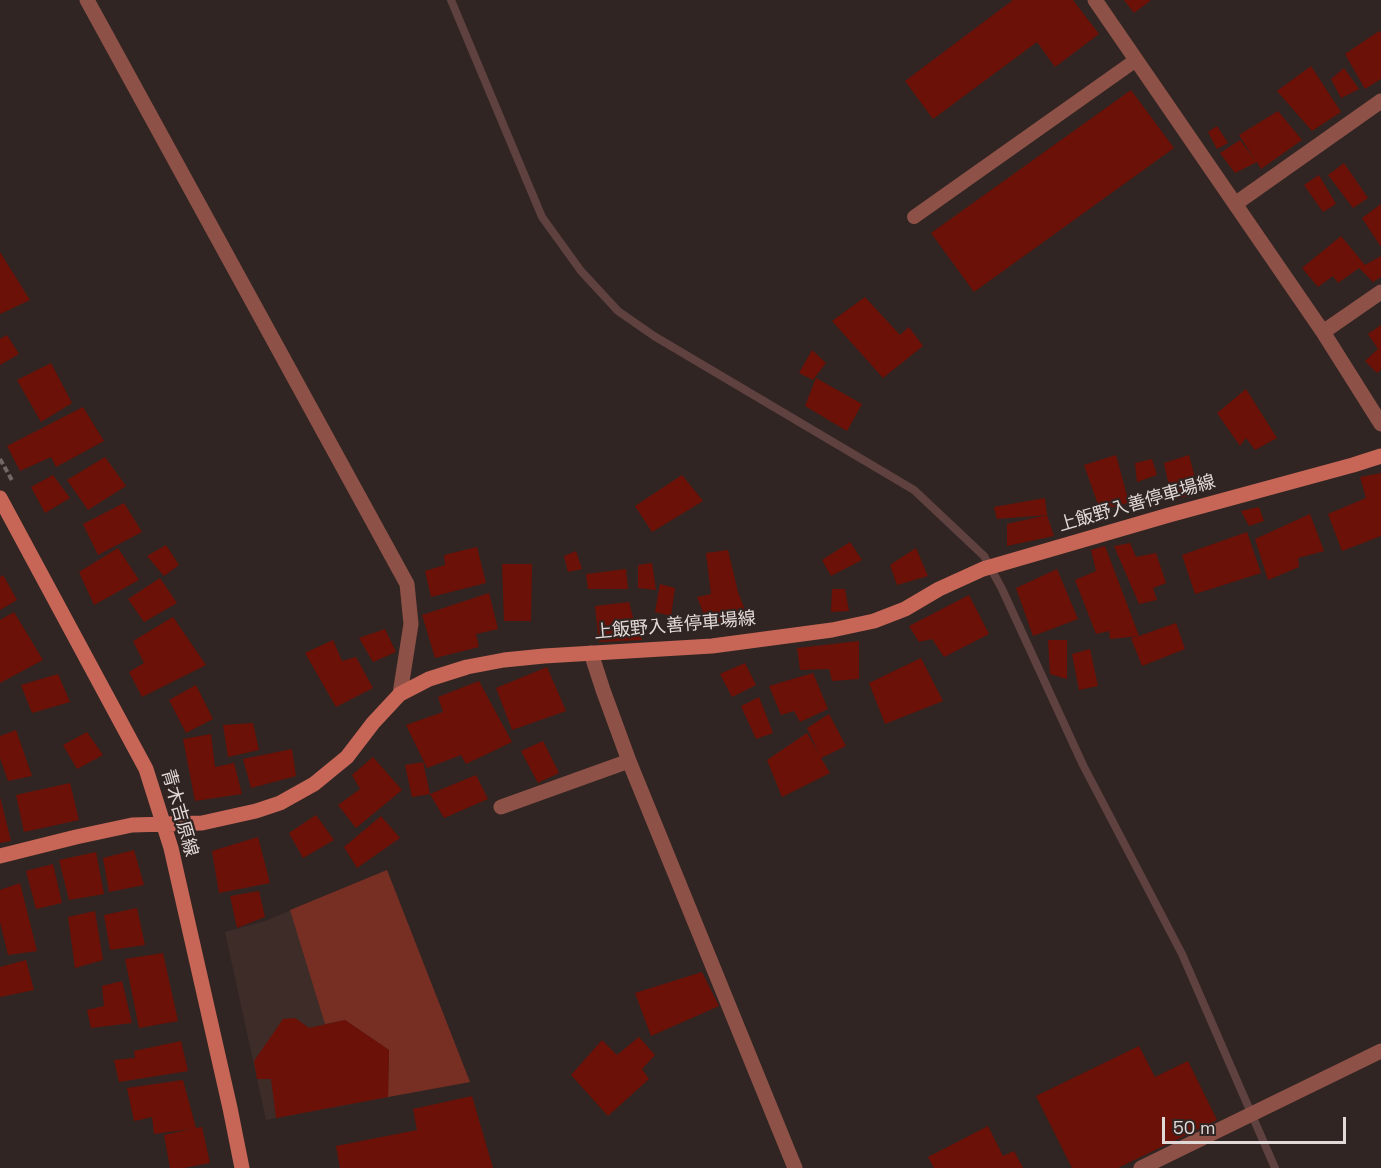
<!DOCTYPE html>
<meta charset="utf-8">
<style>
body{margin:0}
#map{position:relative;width:1381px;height:1168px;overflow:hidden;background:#302522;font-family:"Space Grotesk",sans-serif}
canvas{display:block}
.scale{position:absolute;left:1162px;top:1117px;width:184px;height:27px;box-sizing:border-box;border:3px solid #e1d9d7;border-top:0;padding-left:8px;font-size:18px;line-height:21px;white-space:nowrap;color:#e1d9d7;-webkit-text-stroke:4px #302522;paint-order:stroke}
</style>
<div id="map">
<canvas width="1381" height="1168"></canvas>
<div class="scale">50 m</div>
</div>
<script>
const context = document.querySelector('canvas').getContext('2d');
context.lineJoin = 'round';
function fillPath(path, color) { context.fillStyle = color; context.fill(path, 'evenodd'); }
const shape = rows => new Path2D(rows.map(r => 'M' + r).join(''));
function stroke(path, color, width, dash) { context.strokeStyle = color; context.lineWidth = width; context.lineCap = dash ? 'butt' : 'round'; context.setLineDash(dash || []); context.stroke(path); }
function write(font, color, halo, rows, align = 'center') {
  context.font = font + ' "Space Grotesk","Noto Sans JP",sans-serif'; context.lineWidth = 4.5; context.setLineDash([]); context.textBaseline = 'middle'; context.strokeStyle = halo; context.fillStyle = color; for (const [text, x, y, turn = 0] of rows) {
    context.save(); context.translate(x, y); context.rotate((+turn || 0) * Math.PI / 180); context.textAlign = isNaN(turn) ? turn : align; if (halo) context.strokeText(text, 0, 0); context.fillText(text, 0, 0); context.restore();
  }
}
fillPath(shape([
 [387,870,470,1082,266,1120,225,932,265,921]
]), '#3e2c28');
fillPath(shape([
 [387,870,470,1082,388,1097,389,1050,345,1020,325,1024,290,910]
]), '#772e23');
stroke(shape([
 [451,0,542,217,581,271,618,311,654,336,914,490,984,556,1002,589,1083,765,1182,954,1275,1168]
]), '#5f4140', 8);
fillPath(shape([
 [1013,0,1073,0,1099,34,1055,67,1037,42,933,119,905,81],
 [1124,0,1151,0,1134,13],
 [1379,31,1381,33,1381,79,1365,89,1345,54],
 [1311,66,1341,112,1312,131,1277,91],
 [1344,68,1359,89,1341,98,1331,79],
 [1131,90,1174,148,974,292,931,233],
 [1278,111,1302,140,1261,169,1257,162,1235,173,1220,153,1240,140,1255,160,1239,135],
 [1217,126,1228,143,1217,149,1208,132],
 [1344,163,1368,198,1353,208,1328,175],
 [1319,175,1336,204,1323,212,1304,185],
 [1381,204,1381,247,1362,218],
 [1341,236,1365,265,1381,256,1381,277,1373,282,1359,268,1338,283,1333,276,1318,287,1302,268],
 [0,252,30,300,0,314],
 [865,297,900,335,909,327,923,346,883,378,832,321],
 [1381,325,1381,370,1377,373,1365,361,1378,349,1368,334],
 [7,335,19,354,0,365,0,339],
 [812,350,826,363,813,380,799,373],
 [51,363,72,403,41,422,17,380],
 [816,378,862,404,847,431,805,406],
 [1246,389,1277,438,1255,450,1246,438,1240,446,1217,413],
 [83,407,104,441,56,467,51,457,20,471,7,446],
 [1116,455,1129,503,1100,510,1084,465],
 [1189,455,1199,493,1172,500,1164,463],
 [105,457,126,486,88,510,67,480],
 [1152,459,1157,475,1137,482,1135,463],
 [1381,473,1381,536,1342,551,1328,514,1366,498,1360,477],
 [53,475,70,498,45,513,31,487],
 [682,475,703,501,652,532,635,506],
 [1045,498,1047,515,997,519,994,507],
 [124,503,142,532,98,555,83,524],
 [1259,507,1264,521,1249,526,1241,511],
 [1310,514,1324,551,1298,558,1299,567,1268,580,1255,539],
 [1047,515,1054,536,1007,546,1007,524],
 [1247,532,1261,573,1195,594,1182,555],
 [850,542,862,560,831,576,822,560],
 [1130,543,1136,557,1156,553,1166,583,1153,588,1157,600,1139,604,1114,546],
 [166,545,179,565,164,576,147,556],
 [1105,546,1139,636,1176,623,1185,649,1142,666,1131,638,1139,636,1110,639,1109,631,1096,634,1075,580,1096,571,1091,550],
 [477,547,486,583,431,597,425,571,445,565,444,555],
 [118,548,139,580,94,605,79,572],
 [916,548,928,576,897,585,890,565],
 [728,550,738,592,748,618,708,625,697,597,711,594,706,553],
 [576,551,582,569,568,572,564,556],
 [652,563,656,590,638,588,638,565],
 [502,564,532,564,531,621,504,621],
 [626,569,628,589,588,589,586,574],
 [1057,569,1078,619,1033,636,1016,588],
 [3,575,17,600,0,610,0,577],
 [160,578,177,603,144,622,128,599],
 [660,584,675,588,671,616,655,612],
 [832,589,845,589,849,611,831,612],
 [489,593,498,629,476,634,479,647,435,658,422,615],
 [969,595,989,634,944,657,932,639,919,642,909,626],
 [629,602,634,621,639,621,642,640,599,642,595,606],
 [14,612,43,660,0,683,0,620],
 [173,617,206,665,142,697,129,672,144,663,133,641],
 [385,629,396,652,373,662,359,638],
 [333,640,342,661,356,657,373,688,336,707,305,653],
 [1048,640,1067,640,1067,679,1050,674],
 [859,641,859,679,832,681,829,669,800,670,797,648],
 [1090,649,1098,686,1079,690,1072,654],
 [921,658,943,701,885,724,869,683],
 [745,663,756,685,732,697,720,674],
 [547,667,566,711,512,730,496,688],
 [813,673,828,709,800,722,794,711,781,715,769,686],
 [58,674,70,702,32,713,21,685],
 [479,681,512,742,466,764,461,755,427,768,406,725,443,712,438,697],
 [196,685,213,719,186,733,169,700],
 [759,697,773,733,756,739,741,706],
 [829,714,846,746,821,758,830,773,782,797,767,760,807,733,819,754,807,728],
 [253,723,259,750,228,757,223,725],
 [16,730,32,776,8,781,0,758,0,736],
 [87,732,103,755,77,769,63,745],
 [211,734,215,767,234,763,242,794,195,801,183,739],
 [543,741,559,773,538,783,521,751],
 [292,749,296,776,251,788,243,759],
 [373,757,402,790,356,828,338,805,360,789,352,775],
 [423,762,430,794,476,775,488,799,444,818,430,794,412,797,405,765],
 [70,783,79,820,24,832,16,795],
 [0,797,11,841,0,843],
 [316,815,334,840,303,858,289,833],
 [381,816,400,838,357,868,344,847],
 [258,837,270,883,219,893,212,851],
 [134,850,144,885,109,892,103,858],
 [96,852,104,894,69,900,59,860],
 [53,864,62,903,36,909,26,871],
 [20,883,37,951,8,955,0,922,0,890],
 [259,891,265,917,237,928,230,896],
 [137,908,145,945,110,950,104,915],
 [95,911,103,960,75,968,68,917],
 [163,953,178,1021,139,1028,125,959],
 [26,960,34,990,0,997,0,967],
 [702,972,719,1006,651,1036,635,993],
 [122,981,132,1023,91,1028,87,1010,104,1006,102,986],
 [295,1018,309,1028,345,1020,389,1050,388,1097,276,1118,271,1079,257,1079,254,1061,283,1019],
 [639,1037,655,1055,642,1069,649,1079,608,1116,571,1075,602,1040,617,1055],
 [181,1041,188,1071,119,1082,114,1060,135,1058,134,1051],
 [1139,1046,1155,1077,1188,1061,1217,1120,1118,1168,1072,1168,1036,1096],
 [183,1080,196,1128,202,1127,210,1163,184,1168,170,1168,164,1135,190,1129,154,1134,152,1117,134,1121,127,1088],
 [472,1096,493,1168,340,1168,336,1146,417,1130,413,1109],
 [988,1126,1003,1156,1014,1151,1023,1168,934,1168,928,1157]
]), '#6b1107');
stroke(shape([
 [0,459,13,482],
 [173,783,180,795]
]), '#716764', 4, [6, 3]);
stroke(shape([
 [914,217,1136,60]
]), '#8e5147', 14);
stroke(shape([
 [87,0,407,584,411,624,400,694],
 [1095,0,1323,332,1381,424],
 [1235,204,1381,101],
 [1323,332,1381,292],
 [591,653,603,690,629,761,795,1168],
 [501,807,629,761],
 [1141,1168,1381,1051]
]), '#8e5147', 15);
stroke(shape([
 [0,498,146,769,171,848,230,1108,242,1168],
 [0,856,76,837,132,825,202,823,256,811,280,803,314,784,347,757,373,723,400,694,429,679,467,667,504,660,544,656,712,646,832,630,874,621,905,609,939,589,983,569,1169,515,1353,465,1381,456]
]), '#c76657', 15);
write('18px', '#e1d9d7', '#302522', [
 ["上飯野入善停車場線",1137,504,-16],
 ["上飯野入善停車場線",675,626,-5],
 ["青木吉原線",179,813,74]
]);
</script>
